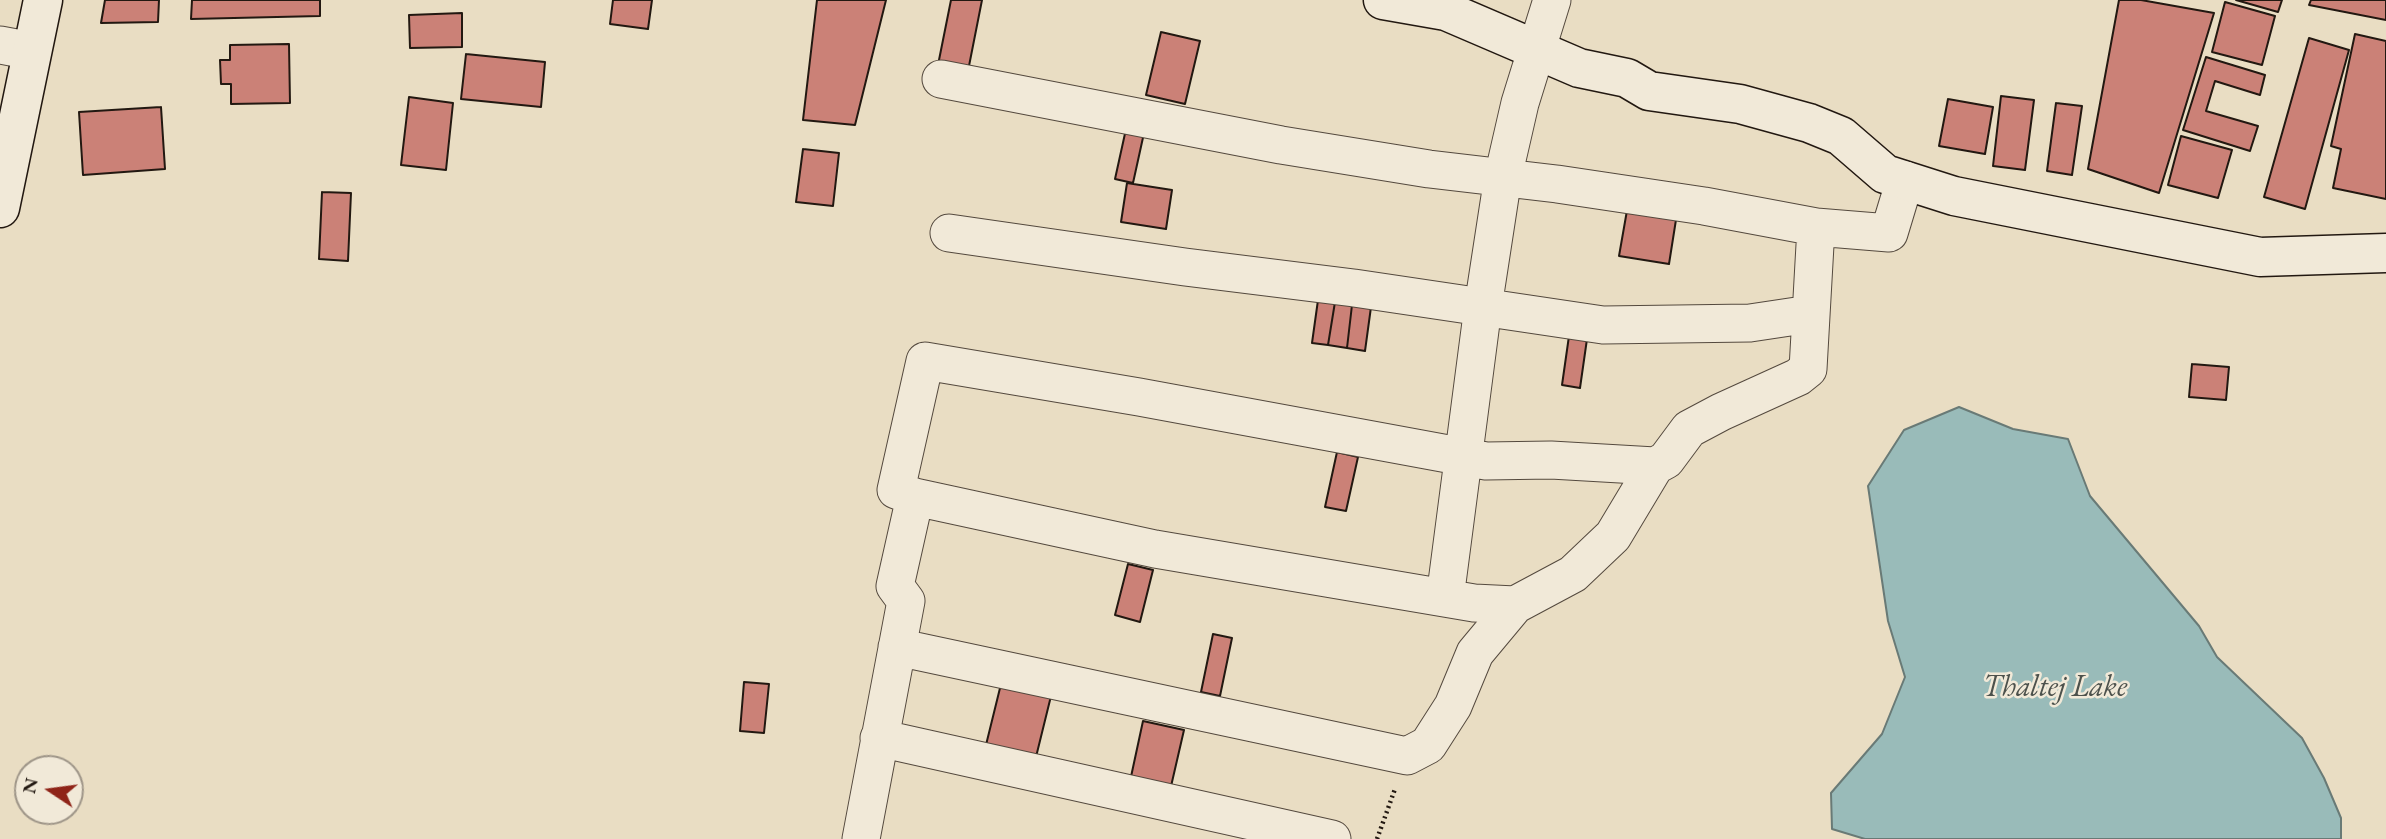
<!DOCTYPE html>
<style>
body{margin:0}
#map{position:relative;width:2386px;height:839px;overflow:hidden;background:#e9ddc3;font-family:"EB Garamond",serif}
canvas{display:block}
.north{position:absolute;left:14px;top:755px;width:70px;height:70px;box-sizing:border-box;background:#f1e9d8;border:2px solid #9e9588;border-radius:50%;rotate:283deg;font-size:19px;font-weight:700;line-height:28px;text-align:center;color:#221811}
.north::after{content:'';display:block;margin:auto;width:24px;height:32px;background:#8f2418;clip-path:polygon(50% 0,100% 100%,50% 72%,0 100%)}
</style>
<div id="map">
<canvas width="2386" height="839"></canvas>
<div class="north">N</div>
</div>
<script>
const context = document.querySelector('canvas').getContext('2d');
context.lineJoin = 'round';
function fillPath(path, color) { context.fillStyle = color; context.fill(path, 'evenodd'); }
const shape = rows => new Path2D(rows.map(r => 'M' + r).join(''));
function stroke(path, color, width, dash) { context.strokeStyle = color; context.lineWidth = width; context.lineCap = dash ? 'butt' : 'round'; context.setLineDash(dash || []); context.stroke(path); }
function write(font, color, halo, rows, align = 'center') {
  context.font = font + ' "EB Garamond",serif'; context.lineWidth = 5; context.setLineDash([]); context.textBaseline = 'middle'; context.strokeStyle = halo; context.fillStyle = color; for (const [text, x, y, turn = 0] of rows) {
    context.save(); context.translate(x, y); context.rotate((+turn || 0) * Math.PI / 180); context.textAlign = isNaN(turn) ? turn : align; if (halo) context.strokeText(text, 0, 0); context.fillText(text, 0, 0); context.restore();
  }
}
const water = shape([
 [1959,407,2013,429,2068,439,2090,496,2199,626,2217,657,2302,738,2324,778,2341,818,2341,839,1865,839,1832,829,1831,793,1882,734,1905,677,1888,621,1868,486,1904,430,1959,407]
]);
fillPath(water, '#99bbb9');
stroke(water, '#697a76', 2);
const building = shape([
 [105,0,159,0,158,22,101,23,105,0],
 [192,0,320,0,320,16,191,19,192,0],
 [613,0,652,0,648,29,610,24,613,0],
 [817,0,886,0,855,125,803,120,817,0],
 [951,0,982,0,968,71,938,65,951,0],
 [2119,0,2141,0,2214,13,2159,193,2088,169,2119,0],
 [2236,0,2282,0,2278,12,2236,0],
 [2311,0,2386,0,2386,20,2309,5,2311,0],
 [2225,2,2275,16,2262,65,2212,52,2225,2],
 [462,13,462,47,410,48,409,15,462,13],
 [1161,32,1200,41,1185,104,1146,95,1161,32],
 [2355,34,2386,41,2386,199,2333,188,2341,149,2331,146,2355,34],
 [2309,38,2349,50,2305,209,2264,197,2309,38],
 [289,44,290,103,231,104,231,84,221,84,220,60,230,60,230,45,289,44],
 [466,54,545,62,541,107,461,99,466,54],
 [2206,57,2265,75,2260,95,2215,81,2206,111,2258,126,2250,151,2183,130,2206,57],
 [2001,96,2034,100,2025,170,1993,166,2001,96],
 [409,97,453,103,446,170,401,165,409,97],
 [1948,99,1993,107,1985,154,1939,146,1948,99],
 [2056,103,2082,106,2072,175,2047,171,2056,103],
 [161,107,165,169,83,175,79,112,161,107],
 [1126,129,1144,133,1133,183,1115,179,1126,129],
 [2181,136,2232,150,2218,198,2168,185,2181,136],
 [803,149,839,153,833,206,796,202,803,149],
 [1127,183,1172,190,1166,229,1121,222,1127,183],
 [322,192,351,193,348,261,319,259,322,192],
 [1629,199,1678,207,1669,264,1619,256,1629,199],
 [1318,300,1335,302,1328,345,1312,343,1318,300],
 [1335,302,1352,305,1347,348,1328,345,1335,302],
 [1352,305,1371,307,1365,351,1347,348,1352,305],
 [1570,329,1588,332,1580,388,1562,385,1570,329],
 [2192,364,2229,367,2226,400,2189,397,2192,364],
 [1337,452,1358,457,1346,511,1325,507,1337,452],
 [1128,564,1153,570,1140,622,1115,615,1128,564],
 [1213,634,1232,638,1220,696,1201,692,1213,634],
 [744,682,769,684,764,733,740,731,744,682],
 [1001,684,1051,696,1035,761,985,749,1001,684],
 [1143,721,1184,730,1169,795,1129,786,1143,721]
]);
fillPath(building, '#cb8177');
stroke(building, '#221811', 2);
const street = shape([
 [0,45,32,51],
 [941,79,1281,145,1429,169,1557,184,1704,206,1816,227],
 [949,233,1185,267,1354,288,1603,325,1750,323,1810,314],
 [915,497,1155,549,1474,603,1515,605,1573,574,1613,536,1655,466],
 [1445,598,1483,307,1503,177,1520,103,1552,0],
 [897,647,1407,756,1428,745,1453,706,1475,653,1515,605],
 [879,738,1332,839],
 [861,839,906,601,895,586,915,497,896,490,925,361,1139,397,1486,461,1551,460,1655,466,1666,460,1689,429,1721,412,1798,377,1808,369,1816,227,1889,233,1905,180]
]);
const secondary = shape([
 [1383,0,1446,11,1579,68,1627,78,1649,91,1740,104,1809,123,1841,136,1885,174,1954,196,2260,257,2386,253],
 [0,208,43,0]
]);
stroke(street, '#54493e', 39);
stroke(secondary, '#221811', 41);
stroke(shape([
 [1377,839,1395,789]
]), '#221811', 4.5, [2, 3.5]);
stroke(street, '#f1e9d8', 37);
stroke(secondary, '#f1e9d8', 38);
write('italic 30px', '#4c514c', '#f1e9d8', [
 ["Thaltej Lake",2055,688]
]);
</script>
